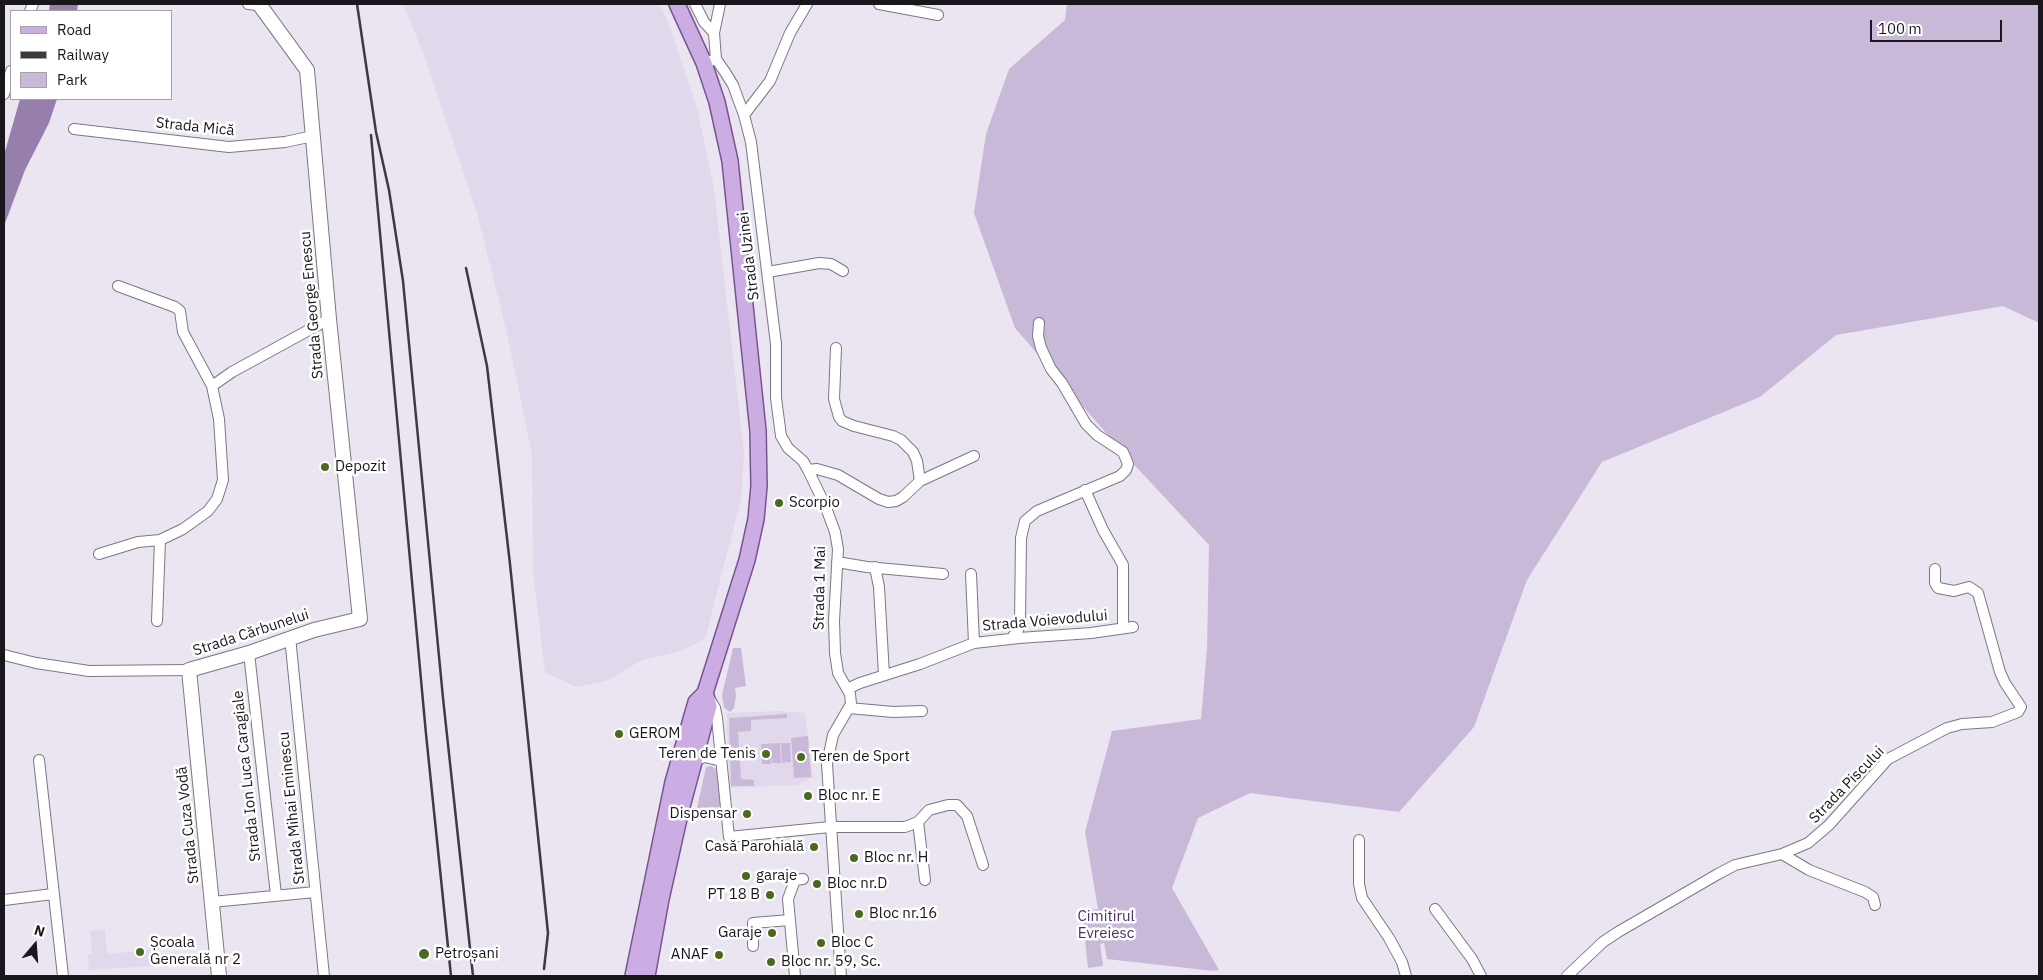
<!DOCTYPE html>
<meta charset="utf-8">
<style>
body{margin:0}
#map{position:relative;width:2043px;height:980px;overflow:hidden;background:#ebe4f1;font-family:"IBM Plex Sans",sans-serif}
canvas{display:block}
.frame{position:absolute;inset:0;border:5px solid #1a171c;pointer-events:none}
.legend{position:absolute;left:10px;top:10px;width:162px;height:90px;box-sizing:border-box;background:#fff;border:1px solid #a3a2a4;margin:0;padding:6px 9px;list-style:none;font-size:15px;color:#1a171c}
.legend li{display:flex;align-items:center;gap:10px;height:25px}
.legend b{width:25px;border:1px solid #a3a2a4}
.north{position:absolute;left:10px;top:920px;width:50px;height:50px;-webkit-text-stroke:4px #fff;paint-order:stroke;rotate:18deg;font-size:14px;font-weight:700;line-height:20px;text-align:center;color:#1a171c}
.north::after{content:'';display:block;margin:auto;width:18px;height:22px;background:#1a171c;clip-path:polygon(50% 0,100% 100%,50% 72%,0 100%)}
.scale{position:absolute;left:1870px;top:20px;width:132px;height:22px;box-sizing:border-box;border:2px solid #1a171c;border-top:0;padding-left:6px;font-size:15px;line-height:18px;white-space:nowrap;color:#1a171c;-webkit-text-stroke:4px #fff;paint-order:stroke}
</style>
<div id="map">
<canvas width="2043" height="980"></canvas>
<div class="frame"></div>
<ul class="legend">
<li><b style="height:6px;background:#ccade3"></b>Road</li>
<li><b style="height:6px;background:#3e3a41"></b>Railway</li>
<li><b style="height:14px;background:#c9b9d8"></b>Park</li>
</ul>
<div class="north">N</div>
<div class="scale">100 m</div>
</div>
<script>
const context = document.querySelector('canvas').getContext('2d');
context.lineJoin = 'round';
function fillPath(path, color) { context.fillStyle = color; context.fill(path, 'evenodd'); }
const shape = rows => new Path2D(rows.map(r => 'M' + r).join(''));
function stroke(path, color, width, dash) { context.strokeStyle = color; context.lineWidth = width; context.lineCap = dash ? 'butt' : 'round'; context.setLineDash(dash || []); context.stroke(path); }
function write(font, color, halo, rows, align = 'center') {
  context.font = font + ' "IBM Plex Sans",sans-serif'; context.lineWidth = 5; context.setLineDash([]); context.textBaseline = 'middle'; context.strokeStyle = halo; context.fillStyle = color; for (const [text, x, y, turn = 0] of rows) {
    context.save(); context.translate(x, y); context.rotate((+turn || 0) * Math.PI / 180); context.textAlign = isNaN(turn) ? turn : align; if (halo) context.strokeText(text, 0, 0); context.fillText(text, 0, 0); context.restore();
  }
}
fillPath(shape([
 [403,4,659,4,669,24,697,108,714,188,744,454,741,499,705,639,678,652,642,660,606,681,576,687,545,672,533,573,532,454,506,329,477,213,424,55],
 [780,711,805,713,813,777,797,785,730,788,726,713],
 [105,930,107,954,151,950,153,966,89,970,88,955,92,954,90,931]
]), '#e2d8ec');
fillPath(shape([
 [1067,4,2039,4,2039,323,2003,306,1836,335,1760,397,1602,462,1527,580,1474,727,1399,812,1250,793,1198,818,1172,888,1219,970,1214,971,1107,959,1104,943,1100,944,1103,966,1088,968,1082,911,1098,909,1085,832,1112,731,1201,719,1207,649,1209,545,1126,456,1015,328,974,213,986,134,1009,69,1065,20],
 [733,648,741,648,746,686,735,688,736,696,734,708,730,712,724,708,722,695],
 [787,714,787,718,751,720,751,731,738,732,741,779,754,780,754,786,731,786,729,718],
 [808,736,811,777,794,778,791,738],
 [780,743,781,763,772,763,770,744,771,764,762,764,761,744],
 [781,743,790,743,791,762,782,763],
 [711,766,716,769,719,774,722,807,697,808,706,767]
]), '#c9b9d8');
fillPath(shape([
 [50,4,78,4,77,11,49,11],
 [20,99,57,99,49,123,25,170,4,226,4,155]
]), '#977fab');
const street = shape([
 [248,4,258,5],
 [695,4,704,22,714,33],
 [879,4,938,15],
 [30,11,33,4],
 [716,59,714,33,720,4],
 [704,63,716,59,725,72,733,85,744,115,751,142,776,344,776,398,781,436,788,448,803,461,808,470,825,505,835,532,838,549,834,621,835,653,838,673,850,694,851,704,833,735,827,764,841,976],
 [4,94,11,71],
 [744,115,770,81,790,33,807,4],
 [74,129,229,147,285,142,313,136],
 [768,272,819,263,831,264,843,271],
 [836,348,834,399,839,417,842,421,854,426,893,436,901,440,913,452,917,461,920,481],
 [212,386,232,372,329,319],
 [808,470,817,469,838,475,879,499,888,502,896,501,903,497,920,481,974,456],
 [1085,490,1103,530,1123,565,1123,628],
 [99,554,138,542,160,540,183,529,208,511,217,499,223,480,219,419,212,386,183,332,180,311,175,307,118,286],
 [837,562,867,567,943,574],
 [875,567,879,587,884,675],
 [971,574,974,643],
 [157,621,160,540],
 [290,637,324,976],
 [1011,639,1018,630,1020,622,1021,538,1025,521,1037,511,1120,476,1126,470,1128,464,1123,452,1097,435,1086,424,1062,383,1051,369,1041,348,1038,336,1039,323],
 [249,653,276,895],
 [4,655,36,663,89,671,189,670],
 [847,689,860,683,920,664,974,643,1019,638,1091,633,1133,627],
 [710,700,715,708,717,718,729,837,830,827,905,827,918,822,929,810,948,805,957,805,967,816,983,865],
 [849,708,893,712,922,711],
 [39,760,63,976],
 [693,761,705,757,721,761],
 [918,822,925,880],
 [1359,840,1359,884,1362,898,1389,938,1402,962,1406,976],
 [1782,854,1809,870,1865,892,1873,897,1875,905],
 [4,900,53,894],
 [212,902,315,892],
 [1435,909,1472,959,1481,976],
 [753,946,753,923,790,920],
 [795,976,788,899,795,880,803,879],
 [1567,976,1603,942,1618,932,1718,874,1735,865,1782,854,1808,843,1829,825,1888,759,1947,728,1962,724,1992,722,2018,712,2021,707,2005,683,2000,672,1978,593,1969,587,1954,591,1938,588,1935,583,1935,569]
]);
const secondary = shape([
 [219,976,189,670,249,653,314,630,360,619,329,319,307,70,259,4]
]);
const primary = shape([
 [633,976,673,782,696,702,705,693,747,560,756,519,759,486,758,431,730,161,717,102,704,63,677,4],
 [647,976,661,899,680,814,709,706,705,693]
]);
stroke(street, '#7d7782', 12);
stroke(secondary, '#7d7782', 16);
stroke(primary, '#785592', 18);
stroke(street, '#fff', 10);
stroke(secondary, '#fff', 14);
stroke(primary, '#ccade3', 15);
stroke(shape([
 [357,4,376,132,389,190,403,281,443,698,473,976],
 [371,135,426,734,451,976],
 [466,268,487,366,510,564,548,933,544,969]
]), '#3e3a41', 2.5);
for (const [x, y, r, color] of [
 [325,467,5,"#4a691f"],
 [779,503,5,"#4a691f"],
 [619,734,5,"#4a691f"],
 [766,754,5,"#4a691f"],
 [801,757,5,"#4a691f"],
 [808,796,5,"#4a691f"],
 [747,814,5,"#4a691f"],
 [814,847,5,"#4a691f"],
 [854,858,5,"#4a691f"],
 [746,876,5,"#4a691f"],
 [817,884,5,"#4a691f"],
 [770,895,5,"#4a691f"],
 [859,914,5,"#4a691f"],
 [772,933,5,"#4a691f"],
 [821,943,5,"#4a691f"],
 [140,952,5,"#4a691f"],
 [424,954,6,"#4a691f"],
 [719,955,5,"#4a691f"],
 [771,962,5,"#4a691f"]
]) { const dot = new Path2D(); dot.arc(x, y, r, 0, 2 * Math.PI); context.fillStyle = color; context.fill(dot); stroke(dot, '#fff', 2); }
write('15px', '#1a171c', '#fff', [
 ["Strada Mică",195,127,6],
 ["Strada Uzinei",749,256,-97],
 ["Strada George Enescu",312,305,-95],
 ["Strada 1 Mai",820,588,-89],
 ["Strada Voievodului",1045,621,-5],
 ["Strada Cărbunelui",251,633,-18],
 ["Strada Ion Luca Caragiale",247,776,-96],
 ["Strada Piscului",1847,785,-46],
 ["Strada Mihai Eminescu",292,808,-96],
 ["Strada Cuza Vodă",188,825,-96]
]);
write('15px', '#1a171c', '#fff', [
 ["Depozit",335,467],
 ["Scorpio",789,503],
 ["GEROM",629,734],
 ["Teren de Tenis",756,754,"right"],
 ["Teren de Sport",811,757],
 ["Bloc nr. E",818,796],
 ["Dispensar",737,814,"right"],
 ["Casă Parohială",804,847,"right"],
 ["Bloc nr. H",864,858],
 ["garaje",756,876],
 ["Bloc nr.D",827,884],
 ["PT 18 B",760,895,"right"],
 ["Bloc nr.16",869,914],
 ["Garaje",762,933,"right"],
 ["Școala",150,943],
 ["Generală nr 2",150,960],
 ["Bloc C",831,943],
 ["Petroșani",435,954],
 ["ANAF",709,955,"right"],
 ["Bloc nr. 59, Sc.",781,962]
], 'left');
write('15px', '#4e2d66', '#fff', [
 ["Cimitirul",1106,917],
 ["Evreiesc",1106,934]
]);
</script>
